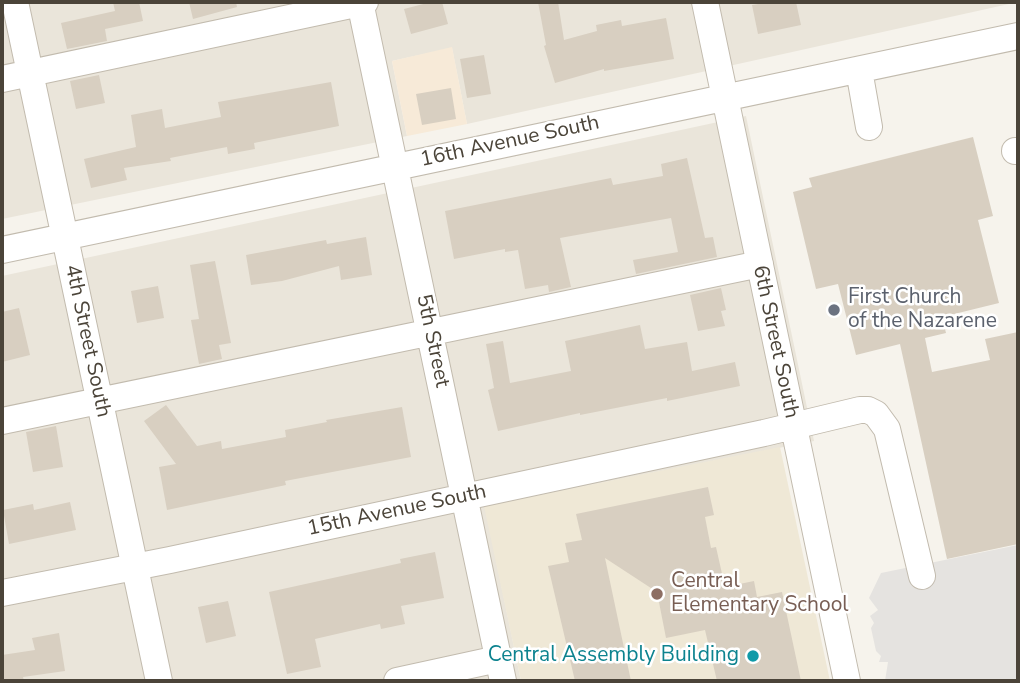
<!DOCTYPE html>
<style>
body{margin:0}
#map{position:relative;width:1020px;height:683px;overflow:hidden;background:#f6f3ec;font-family:"Nunito Sans",sans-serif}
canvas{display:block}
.frame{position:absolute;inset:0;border:4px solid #4b4439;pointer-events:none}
</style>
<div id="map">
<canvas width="1020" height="683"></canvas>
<div class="frame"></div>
</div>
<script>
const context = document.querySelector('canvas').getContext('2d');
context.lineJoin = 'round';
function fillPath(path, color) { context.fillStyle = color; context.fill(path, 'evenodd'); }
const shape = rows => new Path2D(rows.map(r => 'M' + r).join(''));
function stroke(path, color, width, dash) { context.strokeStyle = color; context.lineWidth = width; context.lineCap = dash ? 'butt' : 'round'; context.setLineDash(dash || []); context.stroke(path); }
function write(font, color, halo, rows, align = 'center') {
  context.font = font + ' "Nunito Sans",sans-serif'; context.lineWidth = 5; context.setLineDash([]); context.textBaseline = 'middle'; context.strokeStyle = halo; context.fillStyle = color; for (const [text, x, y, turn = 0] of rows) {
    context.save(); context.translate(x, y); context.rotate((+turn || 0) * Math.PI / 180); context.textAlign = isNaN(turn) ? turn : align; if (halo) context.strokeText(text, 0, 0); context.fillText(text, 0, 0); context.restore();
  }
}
fillPath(shape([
 [2,2,1018,2,467,124,452,48,392,61,407,136,2,219],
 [746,116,814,441,485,506,521,681,2,681,2,276]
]), '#eae5da');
fillPath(shape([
 [452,47,467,124,407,136,392,61]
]), '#f7ead8');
fillPath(shape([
 [780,447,830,681,521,681,484,506]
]), '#efe8d6');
fillPath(shape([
 [1018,545,1018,681,885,681,888,662,879,662,881,656,876,651,871,628,874,623,870,616,878,610,869,598,881,573]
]), '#e5e3e0');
fillPath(shape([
 [113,2,139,2,143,21,105,29,107,41,67,49,61,23,115,11],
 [189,2,236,2,237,7,193,19],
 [431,2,442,2,448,24,411,34,404,9],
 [538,2,558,2,564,40,597,31,596,25,621,20,622,26,666,18,674,59,604,71,604,69,555,83,544,46,546,45],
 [770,2,796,2,801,25,758,34,752,5],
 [484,55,491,94,467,98,460,59],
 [99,75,105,103,76,109,70,81],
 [331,82,339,126,254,143,255,149,228,154,227,147,170,158,171,161,124,168,127,180,91,188,84,159,136,147,131,115,162,109,165,128,221,117,218,102],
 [451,88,456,119,422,125,416,94],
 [973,137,993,216,978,220,999,303,942,317,946,333,925,338,932,372,990,360,985,339,1018,332,1018,544,947,559,900,344,856,355,838,284,816,289,793,192,812,187,809,178],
 [687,158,705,238,713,237,717,257,636,274,633,260,678,252,671,218,560,238,571,287,549,292,548,285,525,289,518,250,505,252,505,249,454,259,445,211,611,178,613,185,663,176,661,164],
 [366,237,372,275,341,280,339,266,282,281,251,285,246,255,326,240,327,244],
 [215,261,231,343,219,345,222,359,199,364,191,320,199,319,190,265],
 [158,286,164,318,137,323,131,291],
 [721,288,726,310,721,311,725,326,698,331,690,295],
 [19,308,30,355,2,362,2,312],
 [640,325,645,349,687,342,692,371,735,362,740,386,667,401,667,398,580,415,580,413,498,431,488,390,494,388,486,344,503,341,510,383,571,371,565,341],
 [166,405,197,446,221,441,222,449,286,437,285,430,327,422,326,420,402,407,411,457,285,481,286,485,167,510,159,467,176,464,144,421],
 [56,426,63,467,33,472,26,432],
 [708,487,714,515,705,517,711,548,716,547,725,587,754,581,757,597,782,592,801,681,717,681,705,630,666,638,657,592,605,558,631,681,575,681,548,566,569,562,565,543,582,540,576,514],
 [70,502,76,530,9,544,3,510,33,504,34,510],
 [435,552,444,598,401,606,405,624,381,629,380,624,315,639,321,667,287,674,269,592,401,563,400,559],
 [228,601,236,636,206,643,198,607],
 [59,633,65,671,23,677,24,681,2,681,2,655,35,650,32,638]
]), '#d8cfc1');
const minor = shape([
 [15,2,159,681],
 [360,2,503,681],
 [705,2,847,681],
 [859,70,869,127],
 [2,79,365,2],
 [1015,151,1018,151],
 [2,250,1018,36],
 [2,421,760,264],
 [2,593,170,560,764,433,860,410,868,410,876,414,887,429,922,576],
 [397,681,498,659]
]);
stroke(minor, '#c2bbae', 28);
stroke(minor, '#fff', 26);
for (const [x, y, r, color] of [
 [834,310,7,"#6b7280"],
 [657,594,7,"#8d6e63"],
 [753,656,7,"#0f9aa8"]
]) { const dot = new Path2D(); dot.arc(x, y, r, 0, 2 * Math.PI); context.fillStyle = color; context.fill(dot); stroke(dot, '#fff', 2.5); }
write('21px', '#4b4439', '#fff', [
 ["16th Avenue South",510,142,-12],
 ["4th Street South",87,341,78],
 ["5th Street",432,341,78],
 ["6th Street South",775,342,78],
 ["15th Avenue South",397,511,-12]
]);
write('21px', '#5b616d', '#fff', [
 ["First Church",848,298],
 ["of the Nazarene",848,322]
], 'left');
write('21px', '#785e54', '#fff', [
 ["Central",671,582],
 ["Elementary School",671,606]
], 'left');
write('21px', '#0d838f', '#fff', [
 ["Central Assembly Building",739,656]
], 'right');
</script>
